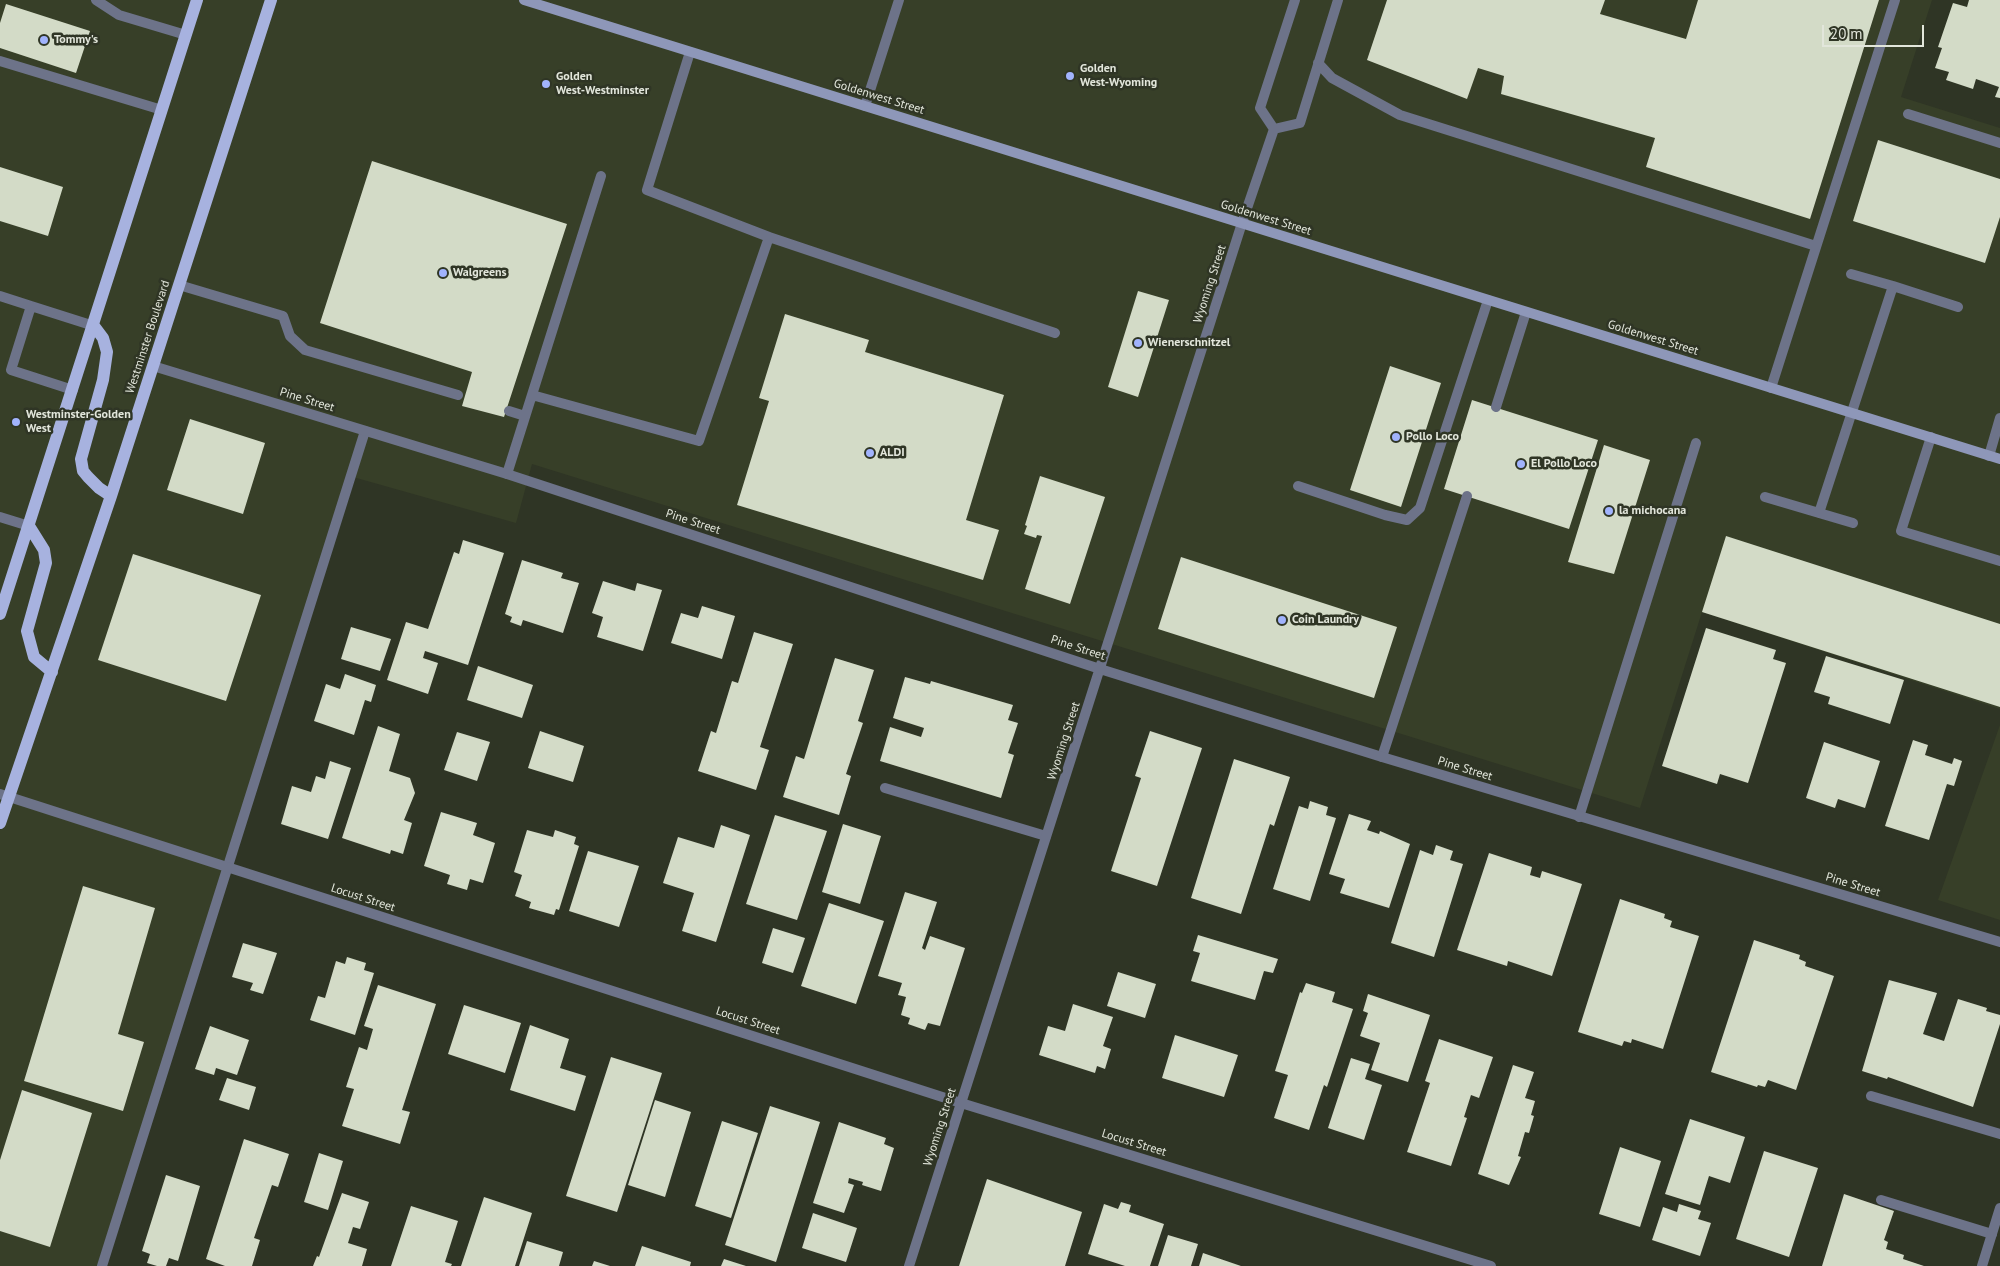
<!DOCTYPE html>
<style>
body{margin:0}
#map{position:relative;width:2000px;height:1266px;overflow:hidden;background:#2f3525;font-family:"PT Sans",sans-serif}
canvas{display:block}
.scale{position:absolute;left:1822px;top:25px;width:102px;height:22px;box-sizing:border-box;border:2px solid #e2e6db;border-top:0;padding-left:6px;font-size:15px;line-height:18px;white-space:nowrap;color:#e2e6db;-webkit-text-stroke:4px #2f3525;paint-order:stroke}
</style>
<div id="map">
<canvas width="2000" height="1266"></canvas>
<div class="scale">20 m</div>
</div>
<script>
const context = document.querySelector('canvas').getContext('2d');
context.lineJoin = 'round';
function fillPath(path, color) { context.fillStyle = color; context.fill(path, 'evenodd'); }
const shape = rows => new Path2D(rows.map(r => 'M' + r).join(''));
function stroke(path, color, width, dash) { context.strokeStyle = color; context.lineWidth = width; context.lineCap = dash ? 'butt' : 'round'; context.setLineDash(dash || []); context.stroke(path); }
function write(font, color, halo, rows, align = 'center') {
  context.font = font + ' "PT Sans",sans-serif'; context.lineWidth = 5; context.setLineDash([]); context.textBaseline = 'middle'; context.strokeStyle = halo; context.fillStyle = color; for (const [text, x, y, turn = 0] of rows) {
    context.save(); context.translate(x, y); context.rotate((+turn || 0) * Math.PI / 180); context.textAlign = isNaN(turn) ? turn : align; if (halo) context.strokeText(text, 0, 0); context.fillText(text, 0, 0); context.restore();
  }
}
fillPath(shape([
 [0,0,1932,0,1901,97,2000,128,2000,709,1702,612,1640,808,532,464,516,523,353,477,97,1266,0,1266],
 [2000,725,2000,920,1938,900]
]), '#373f28');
fillPath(shape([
 [1387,0,1605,0,1600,14,1686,39,1698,0,1879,0,1810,219,1646,167,1655,138,1501,94,1504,76,1478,68,1467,99,1367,60],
 [1969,0,2000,0,2000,98,1995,97,1999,87,1976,79,1973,89,1946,80,1949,72,1935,68,1942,48,1938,47,1953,3,1967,7],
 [6,4,90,31,76,73,0,48,0,23],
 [1878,140,2000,179,2000,217,1985,263,1853,221],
 [372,161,567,224,504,417,462,406,472,372,320,323],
 [0,167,63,187,48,236,0,221],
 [1138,291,1169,300,1138,397,1108,387],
 [785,314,869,340,865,352,1004,395,966,520,999,530,983,580,737,505,769,401,759,398],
 [1390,366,1441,383,1401,507,1350,490],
 [1472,400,1598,440,1569,529,1444,489],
 [190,419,265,443,243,514,167,490],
 [1604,445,1650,460,1614,574,1568,562],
 [1040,476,1105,497,1070,604,1025,589,1042,536,1037,535,1036,538,1024,534,1027,526,1025,525],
 [1726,536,2000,624,2000,707,1702,612],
 [463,540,504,553,468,665,425,651,423,658,438,663,428,694,387,680,406,622,428,629,454,552,459,554],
 [133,554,261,595,226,701,98,660],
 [1181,557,1397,627,1374,698,1158,629],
 [522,560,563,573,561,578,579,583,563,633,523,620,521,626,510,622,512,617,505,614],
 [603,581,635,591,637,583,662,590,643,651,597,637,603,617,592,613],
 [702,606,735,616,722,659,671,643,681,613,698,618],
 [351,627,391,639,380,671,341,659],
 [1706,628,1776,650,1773,659,1786,663,1748,783,1720,774,1717,784,1662,766],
 [754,632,793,644,760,747,769,750,756,790,698,771,711,731,716,733,732,681,738,683],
 [1826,656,1904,680,1890,724,1828,704,1830,697,1814,692],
 [835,658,874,670,858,721,863,723,846,774,851,776,839,815,783,797,796,756,804,759],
 [478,666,533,685,522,718,467,700],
 [345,674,376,685,371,702,365,700,354,735,314,721,326,684,340,689],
 [905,677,930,684,931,681,1013,705,1008,720,1018,723,1008,753,1014,755,1001,798,880,761,890,727,921,737,924,728,893,718],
 [378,726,400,734,389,771,410,778,415,793,404,820,412,823,403,854,391,850,390,854,342,838],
 [540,731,584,746,573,782,528,768],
 [1150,731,1202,748,1157,886,1111,871,1141,778,1135,776],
 [457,732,490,742,477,781,444,770],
 [1913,740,1928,745,1925,755,1952,764,1954,758,1962,761,1954,786,1947,784,1929,840,1885,826],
 [1824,742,1880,761,1865,808,1838,799,1835,808,1806,798],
 [1234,759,1290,777,1274,826,1270,824,1241,914,1191,898],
 [330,761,351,768,328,839,281,824,292,786,311,792,316,776,325,779],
 [1310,801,1328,807,1326,815,1336,818,1310,901,1273,889,1299,806,1308,809],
 [441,812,477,823,473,835,495,843,483,883,470,879,467,890,447,884,450,875,424,866],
 [1349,814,1371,821,1367,830,1379,834,1380,831,1410,844,1389,908,1340,893,1345,879,1329,874],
 [775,815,827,831,797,920,746,904],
 [843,824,881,836,860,904,822,892],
 [721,825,750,835,716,942,682,931,694,893,663,883,678,837,714,848],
 [527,830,553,837,555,830,576,837,574,844,579,846,559,910,556,909,554,915,529,908,531,902,515,896,522,875,514,872],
 [1436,845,1453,851,1450,860,1463,864,1434,957,1391,943,1420,850,1433,855],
 [588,851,639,866,619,927,569,911],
 [1489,853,1532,867,1530,875,1540,878,1542,871,1582,884,1552,976,1508,961,1507,966,1457,950],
 [83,886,155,908,118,1034,144,1042,123,1111,24,1081],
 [905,892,937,902,922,948,925,950,930,936,965,948,940,1026,928,1023,925,1030,908,1024,910,1018,901,1015,906,997,898,995,902,983,878,976],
 [1620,899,1665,914,1664,918,1672,921,1670,927,1699,936,1663,1049,1632,1039,1631,1043,1624,1041,1622,1046,1578,1032],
 [829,903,884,921,856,1004,801,986],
 [773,928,805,938,793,973,762,963],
 [1198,935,1278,959,1273,973,1264,971,1255,1000,1191,981,1200,953,1193,951],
 [1754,940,1800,955,1799,959,1806,962,1805,966,1834,976,1796,1090,1768,1080,1765,1087,1758,1085,1757,1087,1711,1072],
 [243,943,277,953,263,994,250,990,253,983,232,977],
 [347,957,366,963,364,970,374,973,355,1035,310,1020,318,996,325,998,336,961,345,964],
 [1118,972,1156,984,1145,1018,1107,1006],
 [1889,980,1937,993,1923,1034,1944,1041,1958,999,1987,1008,1986,1011,2000,1015,2000,1024,1973,1107,1888,1077,1887,1079,1862,1071],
 [1306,983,1335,992,1332,1002,1353,1009,1327,1087,1324,1085,1309,1130,1274,1118,1288,1075,1275,1071,1300,992,1302,993],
 [378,985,436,1004,402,1110,410,1112,400,1144,342,1126,354,1089,346,1087,359,1047,367,1050,373,1029,364,1026],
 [1368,994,1430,1015,1408,1082,1371,1070,1380,1043,1360,1036,1368,1013,1363,1011],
 [1073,1004,1113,1017,1103,1046,1111,1049,1105,1069,1097,1066,1095,1073,1039,1055,1048,1026,1065,1031],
 [464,1005,521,1023,505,1073,448,1054],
 [530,1025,569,1039,560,1068,586,1076,575,1111,510,1090],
 [210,1026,249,1040,237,1075,216,1068,214,1075,195,1069],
 [1175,1035,1238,1055,1224,1097,1162,1078],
 [1439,1039,1493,1057,1479,1098,1471,1095,1464,1117,1467,1118,1451,1166,1407,1152,1430,1083,1425,1081],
 [611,1057,662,1073,617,1212,566,1196],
 [1351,1058,1370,1064,1365,1079,1382,1085,1364,1140,1328,1128],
 [1513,1065,1534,1072,1525,1098,1535,1101,1531,1115,1534,1116,1529,1133,1525,1132,1518,1156,1521,1157,1509,1185,1478,1174],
 [227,1078,256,1087,249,1110,219,1100],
 [22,1090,92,1113,50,1247,0,1231,0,1160],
 [655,1100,691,1112,665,1197,628,1185],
 [770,1106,820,1122,776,1262,725,1245],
 [1690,1119,1745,1137,1730,1183,1709,1176,1700,1205,1665,1194],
 [722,1121,758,1133,731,1218,695,1206],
 [839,1122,886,1138,884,1144,894,1148,881,1191,862,1185,863,1182,849,1178,848,1183,854,1185,844,1213,813,1203],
 [244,1139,289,1154,278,1187,272,1185,254,1238,260,1240,252,1266,225,1266,206,1259],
 [1620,1147,1661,1161,1640,1227,1599,1214],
 [1764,1151,1818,1168,1789,1257,1736,1239],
 [319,1153,343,1161,328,1210,304,1202],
 [166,1175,200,1186,178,1261,169,1258,166,1266,157,1266,147,1263,150,1254,142,1251],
 [987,1179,1082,1212,1065,1266,959,1266],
 [342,1193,369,1202,360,1229,353,1227,348,1243,367,1249,362,1266,313,1266,317,1256,319,1257],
 [1844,1194,1894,1211,1884,1240,1888,1242,1886,1249,1904,1255,1903,1259,1924,1266,1822,1266],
 [484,1197,532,1213,515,1266,461,1266],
 [1121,1202,1131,1205,1129,1212,1164,1224,1150,1266,1125,1266,1088,1254,1104,1204,1118,1209],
 [1679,1204,1701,1211,1698,1219,1711,1223,1700,1256,1652,1240,1663,1207,1677,1212],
 [411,1206,458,1221,445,1262,452,1264,451,1266,391,1266],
 [813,1213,857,1228,846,1262,802,1248],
 [1168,1235,1198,1244,1191,1266,1158,1266],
 [527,1241,563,1252,559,1266,519,1266],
 [642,1246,691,1262,690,1266,635,1266],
 [1203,1253,1241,1266,1199,1266],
 [724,1259,746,1266,721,1266],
 [594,1261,610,1266,592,1266]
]), '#d3dbc7');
stroke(shape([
 [96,0,119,15,186,35],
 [690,52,647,190,769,237],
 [0,61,162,110],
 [1318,63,1332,78,1400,115,1816,246],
 [865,106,899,0],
 [1908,114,2000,143],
 [1274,129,1300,123,1338,0],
 [1274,129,1260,108,1295,0],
 [1242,223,1274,129],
 [1851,274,1893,286],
 [179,285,283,316,290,336,305,350,458,395],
 [0,296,31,306],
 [1771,388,1895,0],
 [73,390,11,370,31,306,94,326],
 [532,395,699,441,769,237,1055,333],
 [1496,407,1526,312],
 [509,411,525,416],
 [1931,437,1901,531,2000,561],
 [1989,456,2000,418],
 [507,474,601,176],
 [1298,486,1385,515,1407,520,1420,508,1488,300],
 [1765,497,1853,523],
 [1819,513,1893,286,1958,307],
 [0,517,29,526],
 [1382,757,1467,496],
 [885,788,1046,836],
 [1579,817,1696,443],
 [1871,1096,2000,1134],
 [1881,1200,1992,1234],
 [102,1266,365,431]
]), '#6d7389', 10);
stroke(shape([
 [153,366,507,474,1100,669,1382,757,2000,942],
 [0,794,961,1103,1491,1266],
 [909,1266,1242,223]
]), '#6d7389', 10);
stroke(shape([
 [1982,1266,2000,1208]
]), '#6d7389', 10);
stroke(shape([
 [524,0,2000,459]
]), '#8e97b9', 10);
stroke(shape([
 [94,326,103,338,107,352,103,380,81,459,83,471,88,477,99,488,111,496],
 [29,526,44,550,46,563,27,631,34,657,52,672],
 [0,614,197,0],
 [0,823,111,496,271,0]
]), '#a7b2df', 12);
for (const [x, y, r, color] of [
 [44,40,5,"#a1b3fd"],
 [1070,76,5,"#a1b3fd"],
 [546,84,5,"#a1b3fd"],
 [443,273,5,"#a1b3fd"],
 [1138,343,5,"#a1b3fd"],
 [16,422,5,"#a1b3fd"],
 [1396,437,5,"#a1b3fd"],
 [870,453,5,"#a1b3fd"],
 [1521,464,5,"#a1b3fd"],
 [1609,511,5,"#a1b3fd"],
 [1282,620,5,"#a1b3fd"]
]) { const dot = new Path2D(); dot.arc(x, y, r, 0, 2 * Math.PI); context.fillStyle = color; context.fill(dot); stroke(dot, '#2f3525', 2); }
write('bold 12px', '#e2e6db', '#2f3525', [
 ["Tommy's",54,40],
 ["Golden",1080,69],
 ["West-Wyoming",1080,83],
 ["Golden",556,77],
 ["West-Westminster",556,91],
 ["Walgreens",453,273],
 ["Wienerschnitzel",1148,343],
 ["Westminster-Golden",26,415],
 ["West",26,429],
 ["Pollo Loco",1406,437],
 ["ALDI",880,453],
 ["El Pollo Loco",1531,464],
 ["la michocana",1619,511],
 ["Coin Laundry",1292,620]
], 'left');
write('12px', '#e2e6db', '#2f3525', [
 ["Goldenwest Street",879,97,17],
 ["Goldenwest Street",1266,218,17],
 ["Wyoming Street",1210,284,-72],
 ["Westminster Boulevard",148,337,-72],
 ["Goldenwest Street",1653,338,17],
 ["Pine Street",307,400,17],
 ["Pine Street",693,522,18],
 ["Pine Street",1078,648,18],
 ["Wyoming Street",1064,741,-72],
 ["Pine Street",1465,769,17],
 ["Pine Street",1853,885,17],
 ["Locust Street",363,898,18],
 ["Locust Street",748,1021,18],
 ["Wyoming Street",940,1127,-72],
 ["Locust Street",1134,1143,17]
]);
</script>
